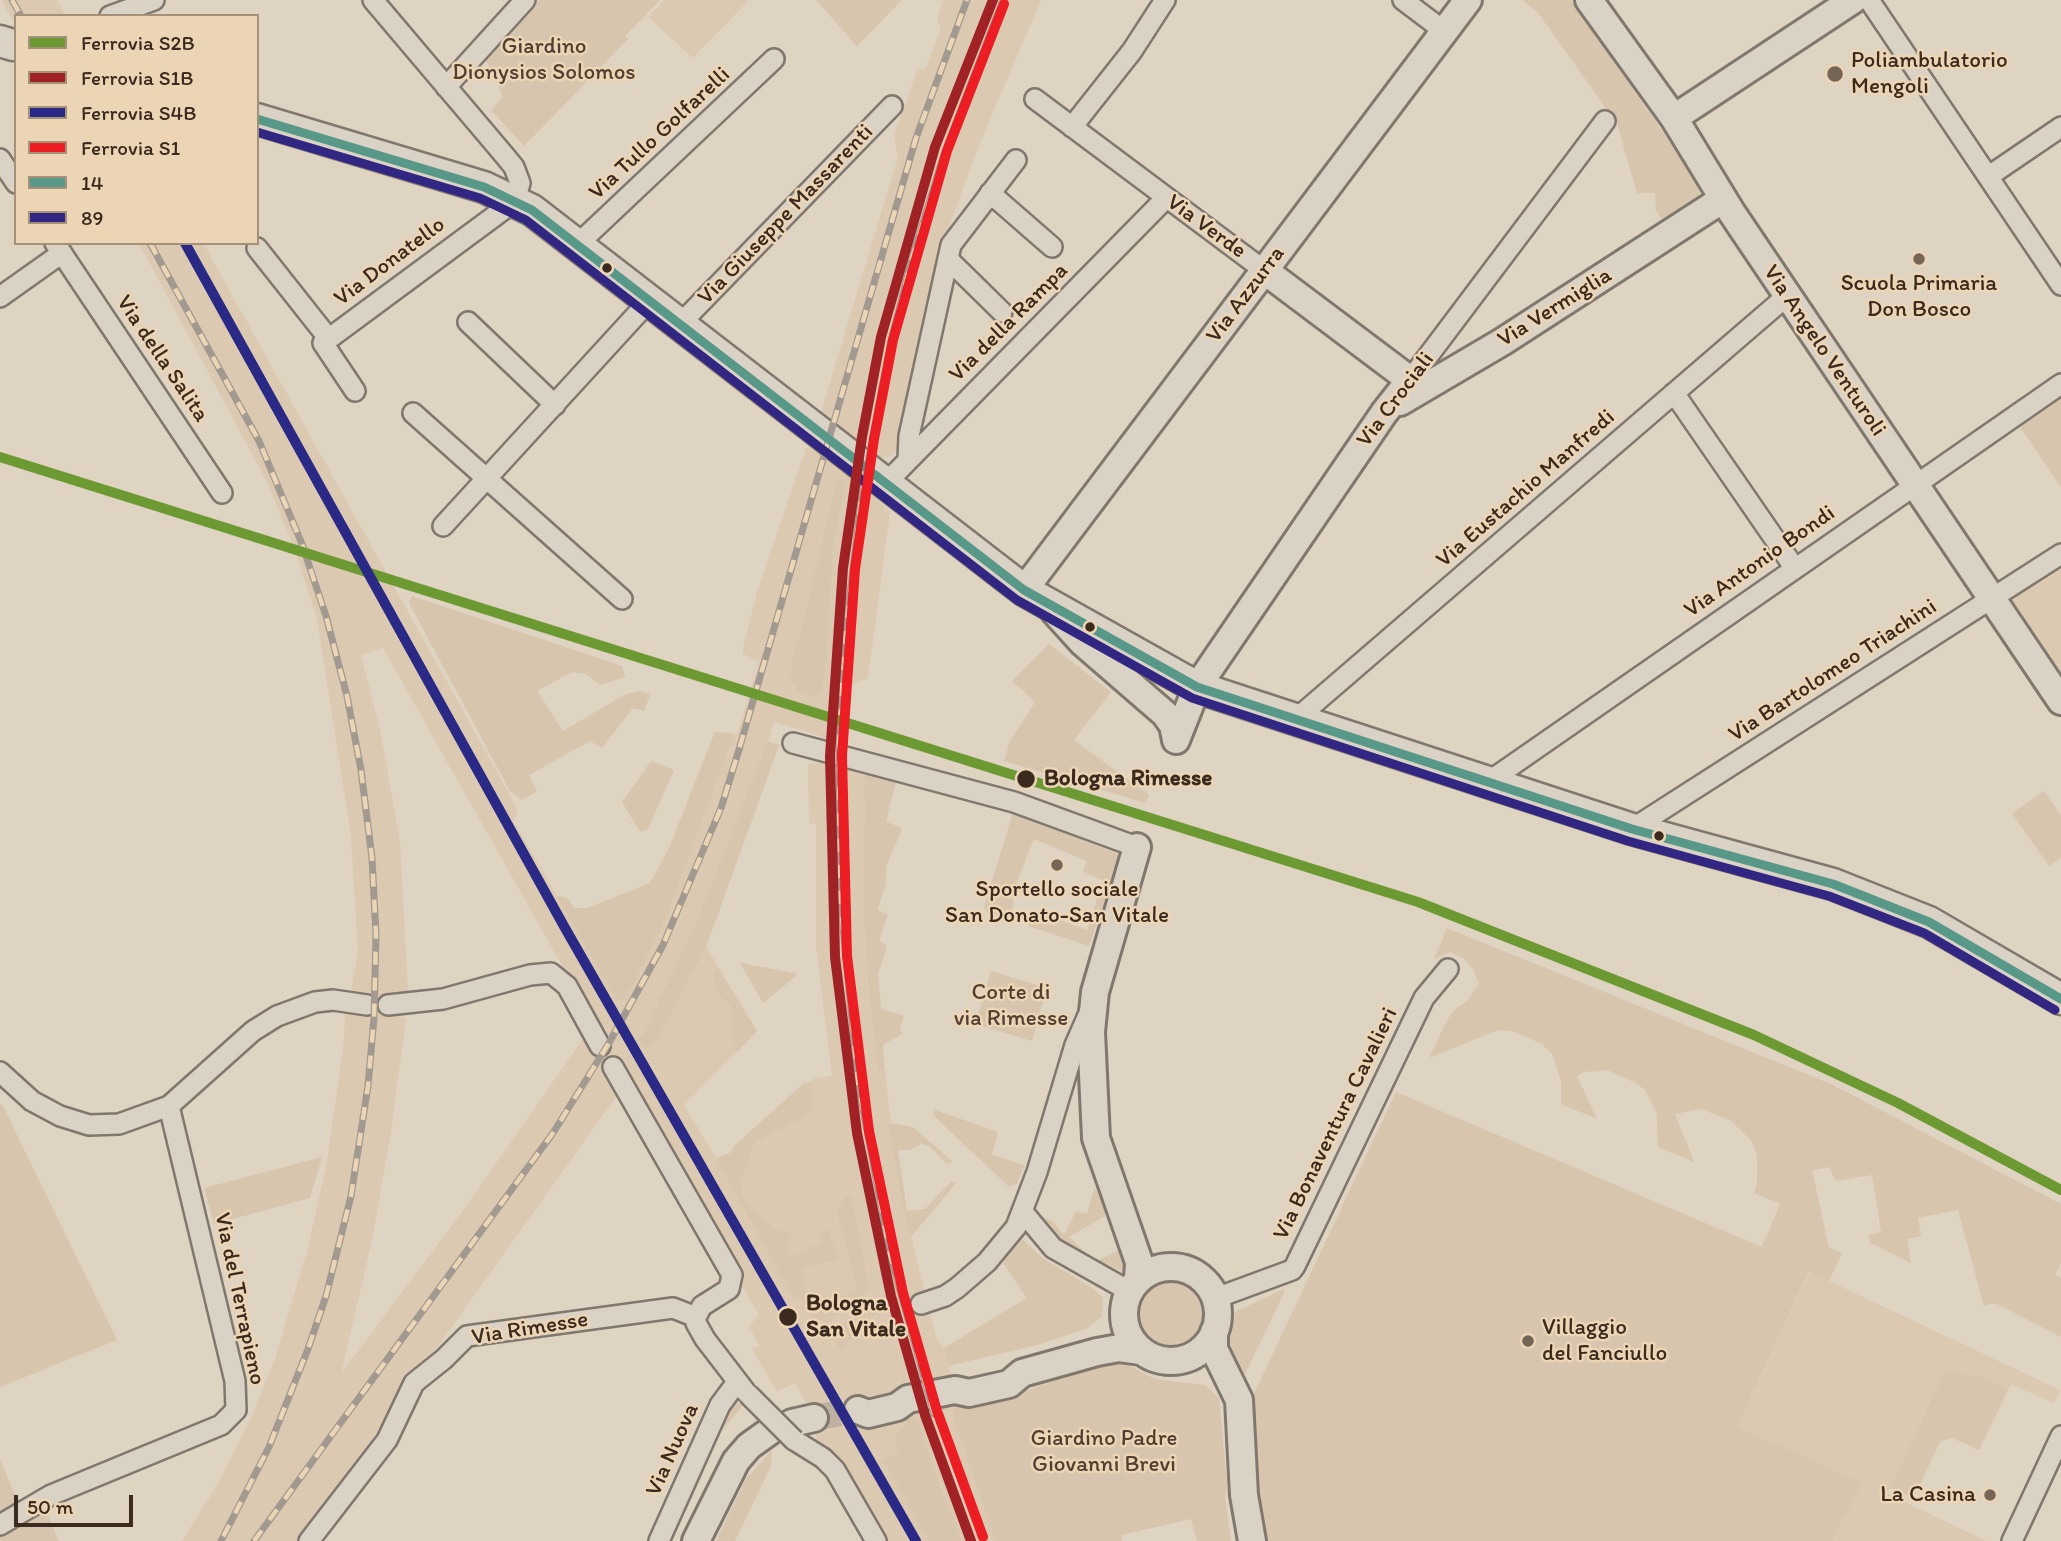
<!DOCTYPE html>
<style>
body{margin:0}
#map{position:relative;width:2061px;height:1541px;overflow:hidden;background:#dfd3c2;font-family:Itim,sans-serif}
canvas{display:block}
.legend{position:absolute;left:14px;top:14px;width:245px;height:231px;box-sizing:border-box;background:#ecd5b5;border:2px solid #a59179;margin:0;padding:9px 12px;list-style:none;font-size:21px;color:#3b2a1e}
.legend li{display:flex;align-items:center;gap:14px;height:35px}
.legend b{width:35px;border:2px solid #a59179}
.scale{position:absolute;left:14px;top:1495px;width:119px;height:32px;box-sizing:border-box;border:4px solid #3b2a1e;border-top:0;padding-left:9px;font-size:21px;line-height:24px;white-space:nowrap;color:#3b2a1e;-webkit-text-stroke:5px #ecd5b5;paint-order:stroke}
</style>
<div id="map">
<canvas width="2061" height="1541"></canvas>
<ul class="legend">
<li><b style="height:9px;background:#6d9932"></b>Ferrovia S2B</li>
<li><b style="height:9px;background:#a02225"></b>Ferrovia S1B</li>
<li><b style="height:9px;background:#2a2a86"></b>Ferrovia S4B</li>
<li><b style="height:9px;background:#ed1d24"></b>Ferrovia S1</li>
<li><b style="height:9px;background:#589888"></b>14</li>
<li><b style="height:9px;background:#312783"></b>89</li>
</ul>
<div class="scale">50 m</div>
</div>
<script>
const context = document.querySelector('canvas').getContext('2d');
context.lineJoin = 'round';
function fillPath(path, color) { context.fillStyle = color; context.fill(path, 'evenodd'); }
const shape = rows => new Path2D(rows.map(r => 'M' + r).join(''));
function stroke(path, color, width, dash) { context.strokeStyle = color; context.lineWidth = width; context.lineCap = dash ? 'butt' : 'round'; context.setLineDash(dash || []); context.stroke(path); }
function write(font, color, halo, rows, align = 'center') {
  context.font = font + ' Itim,sans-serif'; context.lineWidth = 5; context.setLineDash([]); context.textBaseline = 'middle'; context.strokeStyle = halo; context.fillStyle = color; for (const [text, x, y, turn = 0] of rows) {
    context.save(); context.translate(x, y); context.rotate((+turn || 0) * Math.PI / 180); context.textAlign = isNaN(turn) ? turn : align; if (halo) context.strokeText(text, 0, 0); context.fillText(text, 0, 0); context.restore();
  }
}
fillPath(shape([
 [1,0,57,0,66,16,16,16,16,25],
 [664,0,749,0,693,58,648,17],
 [943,0,1041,0,981,140,947,233,901,445,891,456,876,459,869,492,890,512,868,678,850,685,847,748,865,770,864,914,868,982,878,1070,885,1071,891,1123,888,1125,901,1195,936,1338,944,1348,960,1411,1010,1541,887,1541,845,1468,819,1447,816,1435,823,1432,795,1383,777,1392,752,1349,759,1345,749,1326,759,1315,615,1064,607,1077,616,1097,299,1541,182,1541,216,1487,252,1415,275,1359,308,1248,327,1161,344,1041,345,1014,366,1013,366,996,351,991,358,953,351,835,317,619,294,547,268,484,139,243,203,243,518,810,513,821,557,896,568,899,596,945,635,914,670,846,715,732,737,734,759,663,742,653,757,592,806,448,818,450,826,419,822,409,898,157,894,136,917,71,926,68,941,29,937,21],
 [383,648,568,976,585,1036,462,1212,341,1374,372,1240,391,1132,406,1018,388,1014,388,996,408,992,400,841,380,730,361,655],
 [774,722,821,736,820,763,808,764,809,823,816,824,816,944,832,1076,812,1079,811,1113,757,1143,716,1158,684,1105,757,1031,706,947,779,745,768,741],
 [2061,564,2061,680,2005,599],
 [1810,1272,2060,1390,2054,1403,2011,1384,1979,1450,1953,1438,1941,1441,1913,1498,1891,1488,1886,1493,1986,1541,1832,1541,1862,1483,1737,1426]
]), '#dbc9b1');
fillPath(shape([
 [539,0,660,0,625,36,628,39,524,146,491,110,503,97,484,56],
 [816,0,902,0,857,46],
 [1523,0,1571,0,1699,184,1702,210,1671,231,1656,211,1655,193,1637,193,1617,124,1539,14],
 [2061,384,2061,487,2013,417],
 [838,478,845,485,833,545,826,661,821,692,812,697,797,690,791,678,791,662,802,627],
 [412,596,622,666,625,677,600,685,586,674,572,672,537,691,563,731,626,694,641,691,650,695,644,711,633,708,602,748,590,741,529,775,537,791,522,800,510,791,409,603],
 [1049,644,1111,692,1074,740,1149,795,1146,803,1004,761,1010,741,1035,702,1012,681],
 [715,732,734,734,667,914,632,986,622,1000,617,1001,557,896,568,899,574,908,587,908,650,883,670,846],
 [768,742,779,745,706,947,660,1033,647,1049,636,1039,644,1034,696,923],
 [651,761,674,770,648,829,640,832,622,802],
 [865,774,896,782,886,821,902,829,886,867,886,884,877,910,888,915,879,940,887,946,878,974,881,1009,904,1016,900,1026,902,1034,883,1045,885,1071,878,1070,868,982,864,914],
 [2044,791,2061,815,2061,858,2049,866,2012,813],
 [1013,813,1117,854,1119,859,1089,946,1028,926,1031,919,1054,926,1060,920,1087,930,1103,881,1083,871,1087,861,1034,839,1011,896,1014,902,1009,920,987,912,984,907],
 [1447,928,1831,1084,2061,1204,2061,1263,2055,1275,2061,1278,2061,1337,1995,1303,1984,1306,1958,1210,1918,1218,1921,1236,1907,1239,1911,1263,1870,1243,1868,1235,1881,1232,1872,1175,1835,1181,1830,1167,1812,1170,1829,1248,1842,1253,1829,1281,1809,1272,1737,1426,1862,1483,1832,1541,1265,1541,1257,1494,1256,1442,1252,1398,1396,1092,1762,1247,1780,1204,1754,1193,1757,1182,1757,1155,1751,1140,1731,1121,1702,1109,1675,1114,1694,1162,1658,1147,1657,1114,1645,1090,1636,1083,1607,1070,1584,1072,1577,1076,1597,1119,1561,1104,1561,1080,1552,1054,1542,1044,1512,1031,1498,1030,1429,1058,1446,1022,1454,1010,1468,1000,1479,984,1473,969,1463,958,1450,952,1434,959],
 [740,963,795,973,796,976,763,1003],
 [717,967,757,1031,737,1052,731,1027,733,1008,718,994,713,973],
 [991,971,1047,988,1032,1041,975,1024],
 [812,1082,812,1113,754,1144,740,1182,743,1197,750,1208,774,1228,792,1234,786,1249,790,1258,820,1243,819,1233,828,1229,838,1260,802,1268,807,1301,854,1293,857,1288,837,1212,846,1196,852,1198,869,1289,825,1325,821,1319,816,1322,801,1298,793,1296,716,1158,731,1153,733,1147,804,1083],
 [2,1104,117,1340,0,1387,0,1105],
 [935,1110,998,1132,992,1155,1024,1165,1017,1184,1008,1186,933,1115],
 [891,1123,913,1127,953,1162,946,1163,929,1146,921,1144,910,1150,898,1150,907,1211,925,1209,952,1181,956,1183,912,1236,910,1236,901,1195,888,1125],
 [322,1157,310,1198,214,1224,204,1188],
 [1094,1189,1097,1190,1108,1214,1069,1237,1095,1262,1118,1251,1113,1238,1117,1236,1128,1264,1122,1271,1106,1264,1102,1269,1056,1243,1040,1226,1044,1218,1052,1221,1064,1235,1076,1211,1087,1214],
 [1019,1240,1023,1240,1044,1259,1091,1287,1103,1298,1102,1316,1088,1328,1037,1345,949,1366,944,1348,1027,1298,1001,1260],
 '1135 1313a35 35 0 1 1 70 0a35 35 0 1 1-70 0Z',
 [1284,1289,1285,1291,1245,1374,1228,1350,1235,1312],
 [871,1298,876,1314,864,1321,841,1351,831,1334],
 [1113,1361,1123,1362,1155,1379,1205,1385,1219,1398,1227,1485,1225,1497,1231,1541,1197,1541,1191,1519,1121,1535,1122,1541,996,1541,952,1412,958,1406,1018,1394,1092,1366],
 [1944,1373,1976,1375,2008,1389,1979,1450,1953,1438,1940,1441,1913,1498,1891,1488],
 [734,1400,743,1405,721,1432,672,1541,666,1541,710,1444],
 [906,1419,917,1419,933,1470,962,1541,930,1541,884,1461,898,1452,895,1436,904,1427],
 [772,1450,771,1466,735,1541,716,1541,746,1479],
 [0,1459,18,1503,46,1512,59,1541,0,1541]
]), '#d7c5ad');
stroke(shape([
 [814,1418,856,1410]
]), '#beb1a1', 26, [26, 13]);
const street = shape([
 [1403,0,1444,31],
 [1869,0,2061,285],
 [110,16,154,0],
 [446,87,525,0],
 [1035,99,1265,271],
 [1072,127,1132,51,1165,0],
 [0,159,16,183],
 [1989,176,2061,127],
 [990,193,1052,247],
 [55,243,222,493],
 [579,243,774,59],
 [257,248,329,339],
 [948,259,1002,312],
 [0,297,62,253],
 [468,322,555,405],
 [681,323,892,106],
 [1410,380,1605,121],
 [355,391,323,343,515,201,520,183,514,167,505,156,373,0],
 [1674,393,1794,567],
 [413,413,622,599],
 [908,460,909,436,951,245,1016,160],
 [886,483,1166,198],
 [443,526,650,300],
 [1296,719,1788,295],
 [793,743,1014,802,1137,847],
 [1488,782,2061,384],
 [1632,829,2061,554],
 [388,1005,443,999,530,975,551,973,567,986,600,1046],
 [613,1067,732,1275,729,1289,702,1306,696,1317],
 [0,1072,32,1101,60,1116,89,1125,119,1124,169,1106,253,1031,277,1016,315,1002,333,1000,367,1005],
 [1023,1212,1053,1248,1129,1291],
 [1216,1298,1292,1270,1295,1266,1424,998,1448,969],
 [921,1304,945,1296,957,1288,987,1262,1016,1227,1037,1172,1075,1045,1089,1013],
 [696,1317,696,1323,705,1339,745,1391],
 [794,1440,823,1458,835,1470,876,1541],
 [0,1525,51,1495,221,1425,236,1410,235,1381,169,1106],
 [309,1541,387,1440,414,1383,444,1359,467,1336,673,1308,696,1317],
 [659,1541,720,1405,737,1382],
 [2012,1541,2061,1436]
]);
const secondary = shape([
 [1589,0,1674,118,1732,213,2061,701],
 [1674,118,1853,0],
 [1400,402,1502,342,1723,199],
 [1024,590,1468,0],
 [1054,611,1083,643,1165,714,1173,725,1176,740],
 [1176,740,1197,687,1384,413,1410,380,1265,271],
 [1137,847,1095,992,1091,1032,1096,1138,1139,1262,1138,1279],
 '1124 1314a47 47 0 1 1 94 0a47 47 0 1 1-94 0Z',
 [1214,1332,1214,1349,1239,1400,1244,1495,1252,1541],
 [858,1410,868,1414,897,1407,908,1399,955,1390,969,1393,1009,1384,1022,1373,1097,1352,1119,1348,1141,1351],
 [792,1423,814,1418],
 [696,1541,736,1461,749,1446,770,1431]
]);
const primary = shape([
 [0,41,13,45],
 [257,119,484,187,532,210,1024,590,1197,687,1632,829,1833,884,1929,922,2061,999]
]);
stroke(street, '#80776d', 24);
stroke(secondary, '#80776d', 32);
stroke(primary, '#80776d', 35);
stroke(street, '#dbd2c6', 19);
stroke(secondary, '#dbd2c6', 26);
stroke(primary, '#dbd2c6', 30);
const rail = shape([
 [12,0,21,16],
 [150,243,259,441,302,544,326,616,347,696,361,770,372,858,376,935,374,1018,368,1086,351,1196,326,1296,308,1349,269,1447,221,1541],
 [934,1414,890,1254,858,1082,840,896,839,736,846,629,861,501,891,341,911,262,944,154,1003,0],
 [254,1541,553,1133,609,1043,663,945,721,808,738,753,916,138,967,0]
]);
stroke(rail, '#a29a90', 7);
stroke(rail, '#ecd5b5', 4.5, [13]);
const streetBridge = shape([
 [748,1394,794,1440]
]);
stroke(streetBridge, '#80776d', 24, []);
stroke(streetBridge, '#dbd2c6', 19);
stroke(shape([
 [257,119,484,187,532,210,1024,590,1197,687,1632,829,1833,884,1929,922,2061,999]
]), '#589888', 9);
stroke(shape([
 [257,132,480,198,526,220,1017,600,1192,698,1628,841,1829,896,1924,933,2055,1010]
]), '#312783', 9);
stroke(shape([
 [0,457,1418,902,1754,1035,1898,1103,2061,1190]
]), '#6d9932', 10);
stroke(shape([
 [971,1541,925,1415,891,1296,857,1133,835,957,830,756,843,568,862,437,881,337,935,147,993,0]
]), '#a02225', 10);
stroke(shape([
 [185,243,565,928,916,1541]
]), '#2a2a86', 10);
stroke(shape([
 [983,1537,937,1411,903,1293,869,1131,847,956,842,756,855,569,874,439,893,340,947,151,1004,4]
]), '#ed1d24', 10);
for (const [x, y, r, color] of [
 [1835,74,9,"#746557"],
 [1919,259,7,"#746557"],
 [607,268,6,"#3b2a1e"],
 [1090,627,6,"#3b2a1e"],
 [1026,779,10,"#3b2a1e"],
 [1659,836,6,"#3b2a1e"],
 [1057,865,7,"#746557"],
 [788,1317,10,"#3b2a1e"],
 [1528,1341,7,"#746557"],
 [1990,1495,7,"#746557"]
]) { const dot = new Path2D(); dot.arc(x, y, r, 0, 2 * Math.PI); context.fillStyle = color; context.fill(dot); stroke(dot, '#ecd5b5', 2.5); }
write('23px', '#513f31', '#ecd5b5', [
 ["Giardino",544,47],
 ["Dionysios Solomos",544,73],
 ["Corte di",1011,993],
 ["via Rimesse",1011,1019],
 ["Giardino Padre",1104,1439],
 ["Giovanni Brevi",1104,1465]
]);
write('23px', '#3b2a1e', '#ecd5b5', [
 ["Poliambulatorio",1851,61],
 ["Mengoli",1851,87],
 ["Scuola Primaria",1919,284,"center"],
 ["Don Bosco",1919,310,"center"],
 ["Sportello sociale",1057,890,"center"],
 ["San Donato-San Vitale",1057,916,"center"],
 ["Villaggio",1542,1328],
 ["del Fanciullo",1542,1354],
 ["La Casina",1976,1495,"right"]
], 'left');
write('23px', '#3b2a1e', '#ecd5b5', [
 ["Via Tullo Golfarelli",660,134,-43],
 ["Via Giuseppe Massarenti",786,215,-46],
 ["Via Verde",1206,227,36],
 ["Via Donatello",390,262,-37],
 ["Via Azzurra",1246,295,-53],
 ["Via Vermiglia",1555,308,-32],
 ["Via della Rampa",1009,323,-45],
 ["Via Angelo Venturoli",1824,351,56],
 ["Via della Salita",162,359,56],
 ["Via Crociali",1396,400,-53],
 ["Via Eustachio Manfredi",1526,489,-41],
 ["Via Antonio Bondi",1760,562,-35],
 ["Via Bartolomeo Triachini",1833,671,-33],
 ["Via Bonaventura Cavalieri",1336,1124,-64],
 ["Via del Terrapieno",239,1299,78],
 ["Via Rimesse",530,1329,-9],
 ["Via Nuova",673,1450,-66]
]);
write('bold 23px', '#3b2a1e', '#ecd5b5', [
 ["Bologna Rimesse",1044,779],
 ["Bologna",806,1304],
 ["San Vitale",806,1330]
], 'left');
</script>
